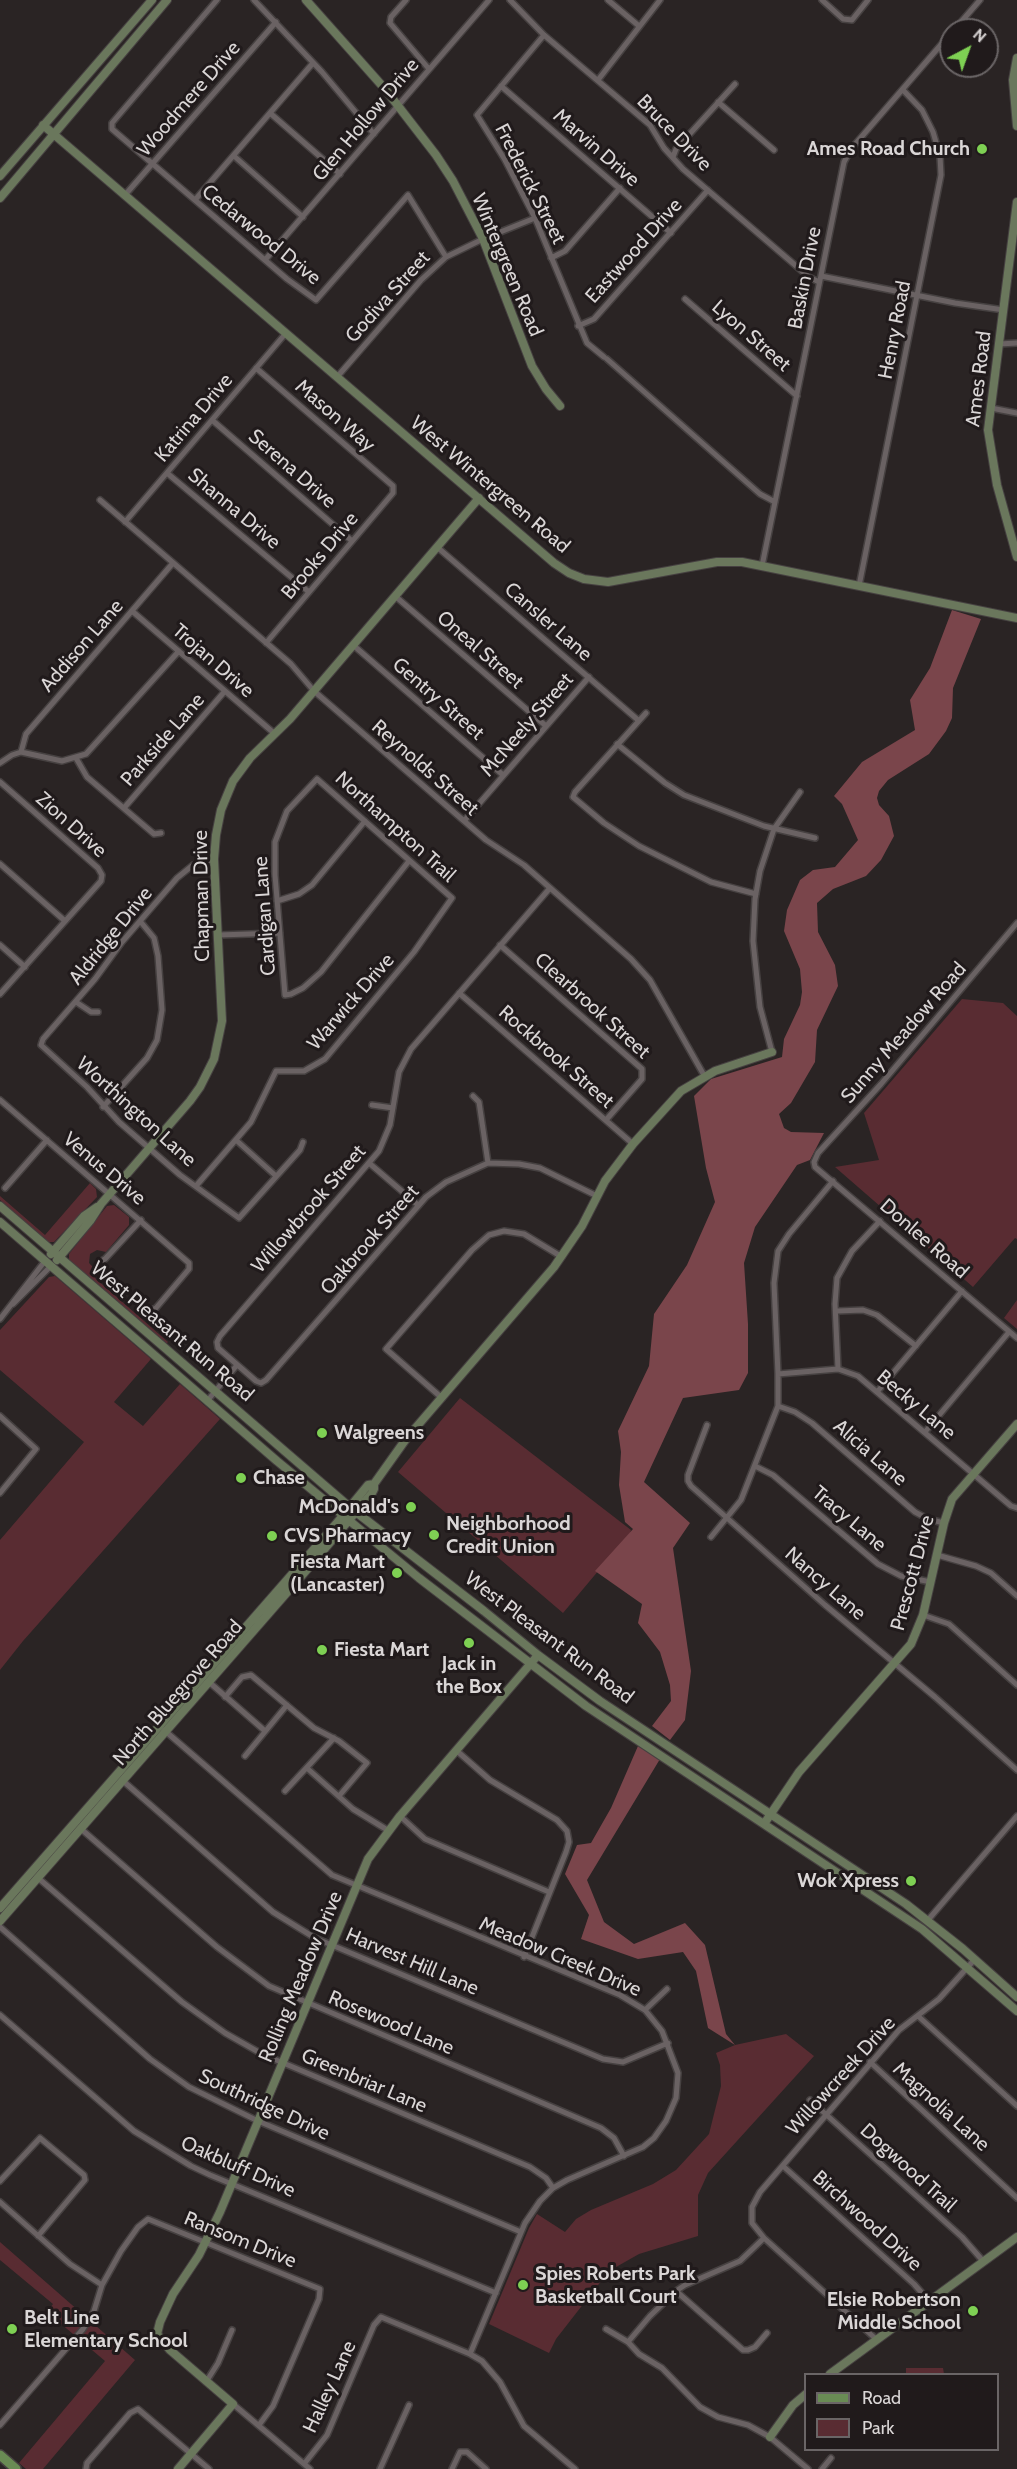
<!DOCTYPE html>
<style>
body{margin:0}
#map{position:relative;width:1017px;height:2469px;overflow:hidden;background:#2a2424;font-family:Cabin,sans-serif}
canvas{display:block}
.legend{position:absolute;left:804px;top:2373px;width:195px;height:78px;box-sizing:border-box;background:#201a1b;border:2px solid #6a6566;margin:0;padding:8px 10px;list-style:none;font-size:18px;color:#dad6d6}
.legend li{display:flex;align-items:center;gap:12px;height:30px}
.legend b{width:30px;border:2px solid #6a6566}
.north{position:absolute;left:939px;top:18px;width:60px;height:60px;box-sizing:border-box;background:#201a1b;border:2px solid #6a6566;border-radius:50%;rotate:41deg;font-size:16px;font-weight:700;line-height:24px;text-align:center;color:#dad6d6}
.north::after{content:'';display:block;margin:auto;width:21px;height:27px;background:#7ed053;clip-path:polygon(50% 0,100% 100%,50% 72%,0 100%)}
</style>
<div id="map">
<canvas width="1017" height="2469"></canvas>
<ul class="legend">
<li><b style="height:8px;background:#698b54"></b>Road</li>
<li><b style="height:16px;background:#592c32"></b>Park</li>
</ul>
<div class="north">N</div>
</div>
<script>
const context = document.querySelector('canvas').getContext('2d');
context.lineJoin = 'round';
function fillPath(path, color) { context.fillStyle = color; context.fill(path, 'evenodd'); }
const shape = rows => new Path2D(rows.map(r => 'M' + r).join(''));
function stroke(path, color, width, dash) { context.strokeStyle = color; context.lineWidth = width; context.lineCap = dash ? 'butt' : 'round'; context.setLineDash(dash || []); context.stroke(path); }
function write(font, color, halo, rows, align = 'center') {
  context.font = font + ' Cabin,sans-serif'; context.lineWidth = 6; context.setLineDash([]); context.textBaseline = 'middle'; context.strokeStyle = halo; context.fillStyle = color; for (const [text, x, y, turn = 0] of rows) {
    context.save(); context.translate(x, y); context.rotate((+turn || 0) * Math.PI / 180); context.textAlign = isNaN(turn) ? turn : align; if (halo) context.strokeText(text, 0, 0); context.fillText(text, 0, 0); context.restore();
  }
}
fillPath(shape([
 [962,999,1003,1003,1017,1016,1017,1239,1015,1238,973,1287,835,1167,879,1160,864,1113],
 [90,1183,96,1189,97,1197,54,1242,48,1242,0,1200,0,1196,45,1235],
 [114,1205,129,1217,129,1225,106,1252,97,1250,90,1254,89,1263,96,1270,95,1278,168,1342,166,1344,69,1260,69,1254,107,1206],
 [55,1276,151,1359,114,1402,143,1426,180,1384,220,1419,23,1641,0,1670,0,1540,84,1442,0,1370,0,1330,49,1277],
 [1017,1300,1017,1329,1004,1318],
 [460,1398,631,1530,630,1533,563,1613,398,1472],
 [786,2034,814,2056,708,2173,698,2195,698,2236,639,2254,609,2271,556,2339,549,2353,489,2324,529,2228,537,2214,565,2232,576,2219,591,2210,653,2184,676,2170,709,2134,721,2086,720,2065,716,2053,735,2045],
 [0,2242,135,2360,43,2469,26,2469,19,2463,105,2361,47,2312,53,2304,0,2260],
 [906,2368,943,2368,944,2374,906,2374]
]), '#592c32');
fillPath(shape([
 [952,610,981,619,953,688,952,718,946,731,929,754,888,780,879,791,877,798,879,805,889,816,894,836,881,860,866,876,833,889,817,903,818,932,835,965,838,986,817,1030,815,1062,791,1103,779,1114,784,1128,791,1132,824,1133,810,1160,797,1165,755,1227,744,1263,748,1324,748,1373,739,1390,683,1398,644,1482,690,1523,673,1548,691,1671,685,1720,670,1740,652,1726,671,1701,670,1685,660,1652,638,1623,642,1604,595,1571,633,1529,625,1522,619,1485,621,1452,618,1431,649,1366,654,1314,687,1265,715,1202,706,1168,694,1096,711,1079,782,1057,784,1039,800,1005,802,992,800,969,784,931,787,910,800,880,813,870,835,867,858,840,842,804,834,796,862,762,915,730,910,700,930,668],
 [638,1746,660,1759,587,1880,604,1922,634,1944,685,1923,705,1945,726,2034,735,2045,708,2028,696,1971,683,1952,638,1959,581,1939,589,1915,565,1874,577,1845,591,1843,611,1808]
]), '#7a454b');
const street = shape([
 [217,0,112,123,112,129,287,279,316,300,408,195,446,257],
 [254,0,322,72,374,134],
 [406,0,391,17,390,23,429,69],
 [510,0,544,35,650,125,664,148,683,169,809,277,819,282],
 [608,0,639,26],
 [822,0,843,19,852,20,868,0],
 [954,30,980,0],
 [544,35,477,115,505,160,535,218,587,343,604,357],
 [598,80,660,0],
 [501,86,671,233],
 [718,102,774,150],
 [270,113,340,174],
 [234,156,303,217],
 [673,157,676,149,735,84],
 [125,195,276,22],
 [195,200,313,63],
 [551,258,565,251,620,188],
 [265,260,489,0],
 [821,276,955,303,1004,310],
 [685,299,797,396],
 [578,326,594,319,708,190],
 [999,344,1017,343],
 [607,359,760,494,775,502],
 [256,368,393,486,393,493,266,643],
 [337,377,421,280,446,257,483,239,535,218],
 [991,408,1017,413],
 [212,420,352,541],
 [167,473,309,592],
 [100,500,291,664,314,691,486,840,524,865,631,959,650,980,705,1077],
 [125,522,286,333],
 [437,547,638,720],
 [762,566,844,162,851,149,951,33],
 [859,586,941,175,940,156,933,132,922,110,903,90],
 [395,596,546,726],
 [132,611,275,734],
 [353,645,503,775],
 [646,713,575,792,573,797,604,823,639,846,711,882,756,894],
 [617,744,665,783,684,795,764,826,815,838],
 [21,752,26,734,173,563],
 [76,758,87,777,154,834,161,833],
 [0,763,12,755,21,752,62,761,86,754,179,651],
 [0,782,98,868,102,875,101,881,0,994],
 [124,808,225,691],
 [464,821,589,677],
 [214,859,193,865,177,878,122,942,95,979,43,1039,41,1045,87,1087,119,1122,180,1175,239,1218,300,1150,303,1142],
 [0,864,65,921],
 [550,888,411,1049,399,1072,390,1125,379,1151,220,1336,217,1342,218,1348,256,1381,261,1383,266,1380,426,1197,446,1182,488,1163,519,1164,540,1168,597,1196],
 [277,901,299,894,312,885,365,821],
 [1017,923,881,1084,818,1153,814,1162,815,1167,1017,1338],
 [218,935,280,933],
 [0,945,25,967],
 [500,945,642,1069,642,1079,606,1120],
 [459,993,633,1144],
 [76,1002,91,1012,98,1012],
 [772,1052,760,1007,753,941,755,899,760,871,774,829,800,792],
 [473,1096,479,1102,488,1163],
 [0,1100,189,1263,189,1269,156,1308,147,1312],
 [372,1105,393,1108],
 [103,1107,147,1058,157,1040,162,1010,158,956,154,938,140,921],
 [236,1140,276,1176],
 [369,1163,418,1205],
 [196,1186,251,1122,276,1071,304,1071,325,1059,414,952,452,898,317,779,287,811,275,842,275,875,285,995,291,994,303,988,321,972,409,861],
 [5,1188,47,1140],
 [99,1262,105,1259,141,1220],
 [13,1304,51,1266],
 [837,1311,863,1310,877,1315,916,1346],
 [0,1319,45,1261],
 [838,1369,835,1304,837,1278,852,1251,880,1221],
 [778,1374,838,1369,858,1376,1011,1506,1017,1508],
 [877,1392,962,1291],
 [442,1398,386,1349,472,1250,489,1235,504,1231,524,1234,562,1257],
 [208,1400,237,1365],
 [778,1406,795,1412,812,1423,915,1512,928,1519,944,1523],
 [0,1416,36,1449,0,1493],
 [707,1425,688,1475,688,1481,691,1486,825,1605,935,1697,1017,1770],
 [925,1432,1009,1332],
 [755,1466,773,1475,878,1564,901,1576,931,1582],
 [711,1537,741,1500,778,1406,778,1374,774,1283,778,1251,789,1234,833,1181],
 [937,1555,976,1566,991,1573,1017,1596],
 [923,1615,949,1624,1017,1685],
 [209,1682,265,1731],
 [225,1697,242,1677,251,1675,314,1728,339,1741,367,1763,339,1796],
 [164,1730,332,1875,620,1995,645,2010,662,2031,678,2073,676,2098,666,2121,654,2138,643,2147,567,2180,553,2188,540,2201,525,2223,470,2354],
 [457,1751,490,1780,557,1820,567,1831,569,1842,566,1852,524,1957],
 [245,1756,287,1705],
 [308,1769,353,1809,389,1831],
 [122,1780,273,1912,315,1938,603,2059,623,2062,668,2043],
 [285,1791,334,1738],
 [400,1816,425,1839,549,1892],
 [80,1828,217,1947,269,1986,601,2128,614,2138,624,2156],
 [37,1877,182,2002,225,2033,262,2054,530,2167,546,2178,553,2188],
 [928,1920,1017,1816],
 [0,1927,150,2059,189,2087,258,2121,521,2232],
 [645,2010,667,1989],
 [0,2015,134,2131,191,2166,210,2175,496,2293],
 [918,2016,1017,2106],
 [870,2062,1017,2198],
 [810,2100,962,2237,983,2261],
 [783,2166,914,2284,929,2301],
 [0,2181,40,2138,84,2175,85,2180,38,2236],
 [0,2202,70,2264,102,2285],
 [676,2291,743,2350,748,2350,755,2347,767,2333],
 [606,2329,628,2342,639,2354,662,2368,700,2407,718,2417,748,2425,770,2437,808,2469],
 [877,2340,764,2238,752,2223,752,2207,760,2192,899,2030,939,1999,975,1959],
 [628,2342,650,2316,676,2291,685,2285,740,2261,764,2238],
 [206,2382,218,2363,232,2330],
 [233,2404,310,2469],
 [0,2425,83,2329,94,2311,102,2285,121,2251,138,2227,148,2219,320,2289,319,2299,273,2406,259,2425],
 [304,2464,327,2435,374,2325,381,2317,470,2354,482,2361,500,2382,524,2426,575,2469],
 [86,2469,87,2463,130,2413,138,2409,209,2469],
 [380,2469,409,2405],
 [452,2469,460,2452,467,2452,486,2469],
 [822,2469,831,2458]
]);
const secondary = shape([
 [306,0,385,89,436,155,453,181,483,239,532,366,546,389,560,406],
 [1017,58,1013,80,1017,126],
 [43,125,554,563,569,573,584,579,608,582,717,562,742,562,1017,618],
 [0,176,152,0],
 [0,198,167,0],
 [1017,202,988,430,997,485,1017,557],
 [0,1206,352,1509,484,1611,538,1655,600,1701,906,1904,963,1949,1017,1997],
 [0,1222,277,1461,419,1578,586,1706,922,1929,1017,2011],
 [51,1254,84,1216,97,1207],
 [57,1260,90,1221,101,1204,190,1101,200,1087,214,1059,222,1021,214,859,216,835,221,810,233,781,250,758,290,719,479,498],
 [764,1824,799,1772,911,1644,923,1615,944,1523,952,1499,1017,1424],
 [0,1908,336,1524,368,1485,374,1484],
 [0,1921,310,1566,372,1493,374,1489,374,1484,406,1439,554,1267,582,1226,605,1181,633,1144,681,1091,715,1071,772,1052],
 [830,2374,1017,2237],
 [770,2437,793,2405,806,2394],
 [178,2469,233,2404,170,2350,157,2334,160,2322,173,2294,199,2255,220,2212,368,1859,400,1816,538,1655]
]);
const primary = shape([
 [0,2455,16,2469]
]);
stroke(street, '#464141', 8);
stroke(secondary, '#464141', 10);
stroke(primary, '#464141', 12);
stroke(street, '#6a6263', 5);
stroke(secondary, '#6a775c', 8);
stroke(primary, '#698b54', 9);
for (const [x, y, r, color] of [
 [982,149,6,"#7ed053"],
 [322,1433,6,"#7ed053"],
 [241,1478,6,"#7ed053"],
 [411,1507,6,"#7ed053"],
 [434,1535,6,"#7ed053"],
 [272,1536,6,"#7ed053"],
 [397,1573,6,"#7ed053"],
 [469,1643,6,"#7ed053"],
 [322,1650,6,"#7ed053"],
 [911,1881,6,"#7ed053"],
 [523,2285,6,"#7ed053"],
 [973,2311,6,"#7ed053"],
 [12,2329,6,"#7ed053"]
]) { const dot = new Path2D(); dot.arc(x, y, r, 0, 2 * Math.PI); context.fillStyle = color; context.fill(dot); stroke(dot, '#201a1b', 2); }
write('20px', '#dad6d6', '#201a1b', [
 ["Woodmere Drive",189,99,-49],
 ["Glen Hollow Drive",366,120,-50],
 ["Bruce Drive",674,133,46],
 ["Marvin Drive",596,148,41],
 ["Frederick Street",530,184,63],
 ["Cedarwood Drive",261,235,39],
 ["Eastwood Drive",634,251,-48],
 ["Wintergreen Road",507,265,67],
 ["Baskin Drive",805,278,-79],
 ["Godiva Street",388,297,-48],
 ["Henry Road",895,330,-79],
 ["Lyon Street",751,336,41],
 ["Ames Road",979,379,-83],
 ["Mason Way",335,416,41],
 ["Katrina Drive",194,418,-50],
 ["Serena Drive",292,469,41],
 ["West Wintergreen Road",490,485,40],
 ["Shanna Drive",234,509,40],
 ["Brooks Drive",320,556,-50],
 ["Cansler Lane",548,622,41],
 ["Addison Lane",82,646,-49],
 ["Oneal Street",480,650,41],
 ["Trojan Drive",213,661,41],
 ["Gentry Street",438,699,41],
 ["McNeely Street",527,725,-49],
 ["Parkside Lane",163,740,-49],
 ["Reynolds Street",425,768,41],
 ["Zion Drive",71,825,42],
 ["Northampton Trail",395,827,42],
 ["Chapman Drive",202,896,-91],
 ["Cardigan Lane",265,916,-94],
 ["Aldridge Drive",111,936,-51],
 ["Warwick Drive",351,1002,-49],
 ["Clearbrook Street",592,1006,42],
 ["Sunny Meadow Road",904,1033,-49],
 ["Rockbrook Street",556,1057,41],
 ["Worthington Lane",136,1112,42],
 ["Venus Drive",104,1169,40],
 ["Willowbrook Street",309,1209,-49],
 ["Donlee Road",924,1239,41],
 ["Oakbrook Street",370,1240,-49],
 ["West Pleasant Run Road",172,1332,40],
 ["Becky Lane",916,1405,40],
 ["Alicia Lane",870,1453,41],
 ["Tracy Lane",849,1519,40],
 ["Prescott Drive",913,1573,-75],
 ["Nancy Lane",825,1584,41],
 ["West Pleasant Run Road",549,1638,37],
 ["North Bluegrove Road",178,1693,-49],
 ["Meadow Creek Drive",560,1957,23],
 ["Harvest Hill Lane",412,1962,23],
 ["Rolling Meadow Drive",301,1977,-67],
 ["Rosewood Lane",391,2023,23],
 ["Willowcreek Drive",841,2076,-48],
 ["Greenbriar Lane",364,2081,23],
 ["Southridge Drive",264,2105,25],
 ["Magnolia Lane",941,2107,42],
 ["Oakbluff Drive",238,2167,24],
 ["Dogwood Trail",908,2168,42],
 ["Birchwood Drive",867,2221,42],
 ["Ransom Drive",240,2240,22],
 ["Halley Lane",330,2387,-65]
]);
write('bold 20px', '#dad6d6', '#201a1b', [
 ["Ames Road Church",970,149,"right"],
 ["Walgreens",334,1433],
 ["Chase",253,1478],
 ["McDonald's",399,1507,"right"],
 ["Neighborhood",446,1524],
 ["Credit Union",446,1547],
 ["CVS Pharmacy",284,1536],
 ["Fiesta Mart",385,1562,"right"],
 ["(Lancaster)",385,1585,"right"],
 ["Fiesta Mart",334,1650],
 ["Jack in",469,1664,"center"],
 ["the Box",469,1687,"center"],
 ["Wok Xpress",899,1881,"right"],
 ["Spies Roberts Park",535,2274],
 ["Basketball Court",535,2297],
 ["Elsie Robertson",961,2300,"right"],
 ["Middle School",961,2323,"right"],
 ["Belt Line",24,2318],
 ["Elementary School",24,2341]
], 'left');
</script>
